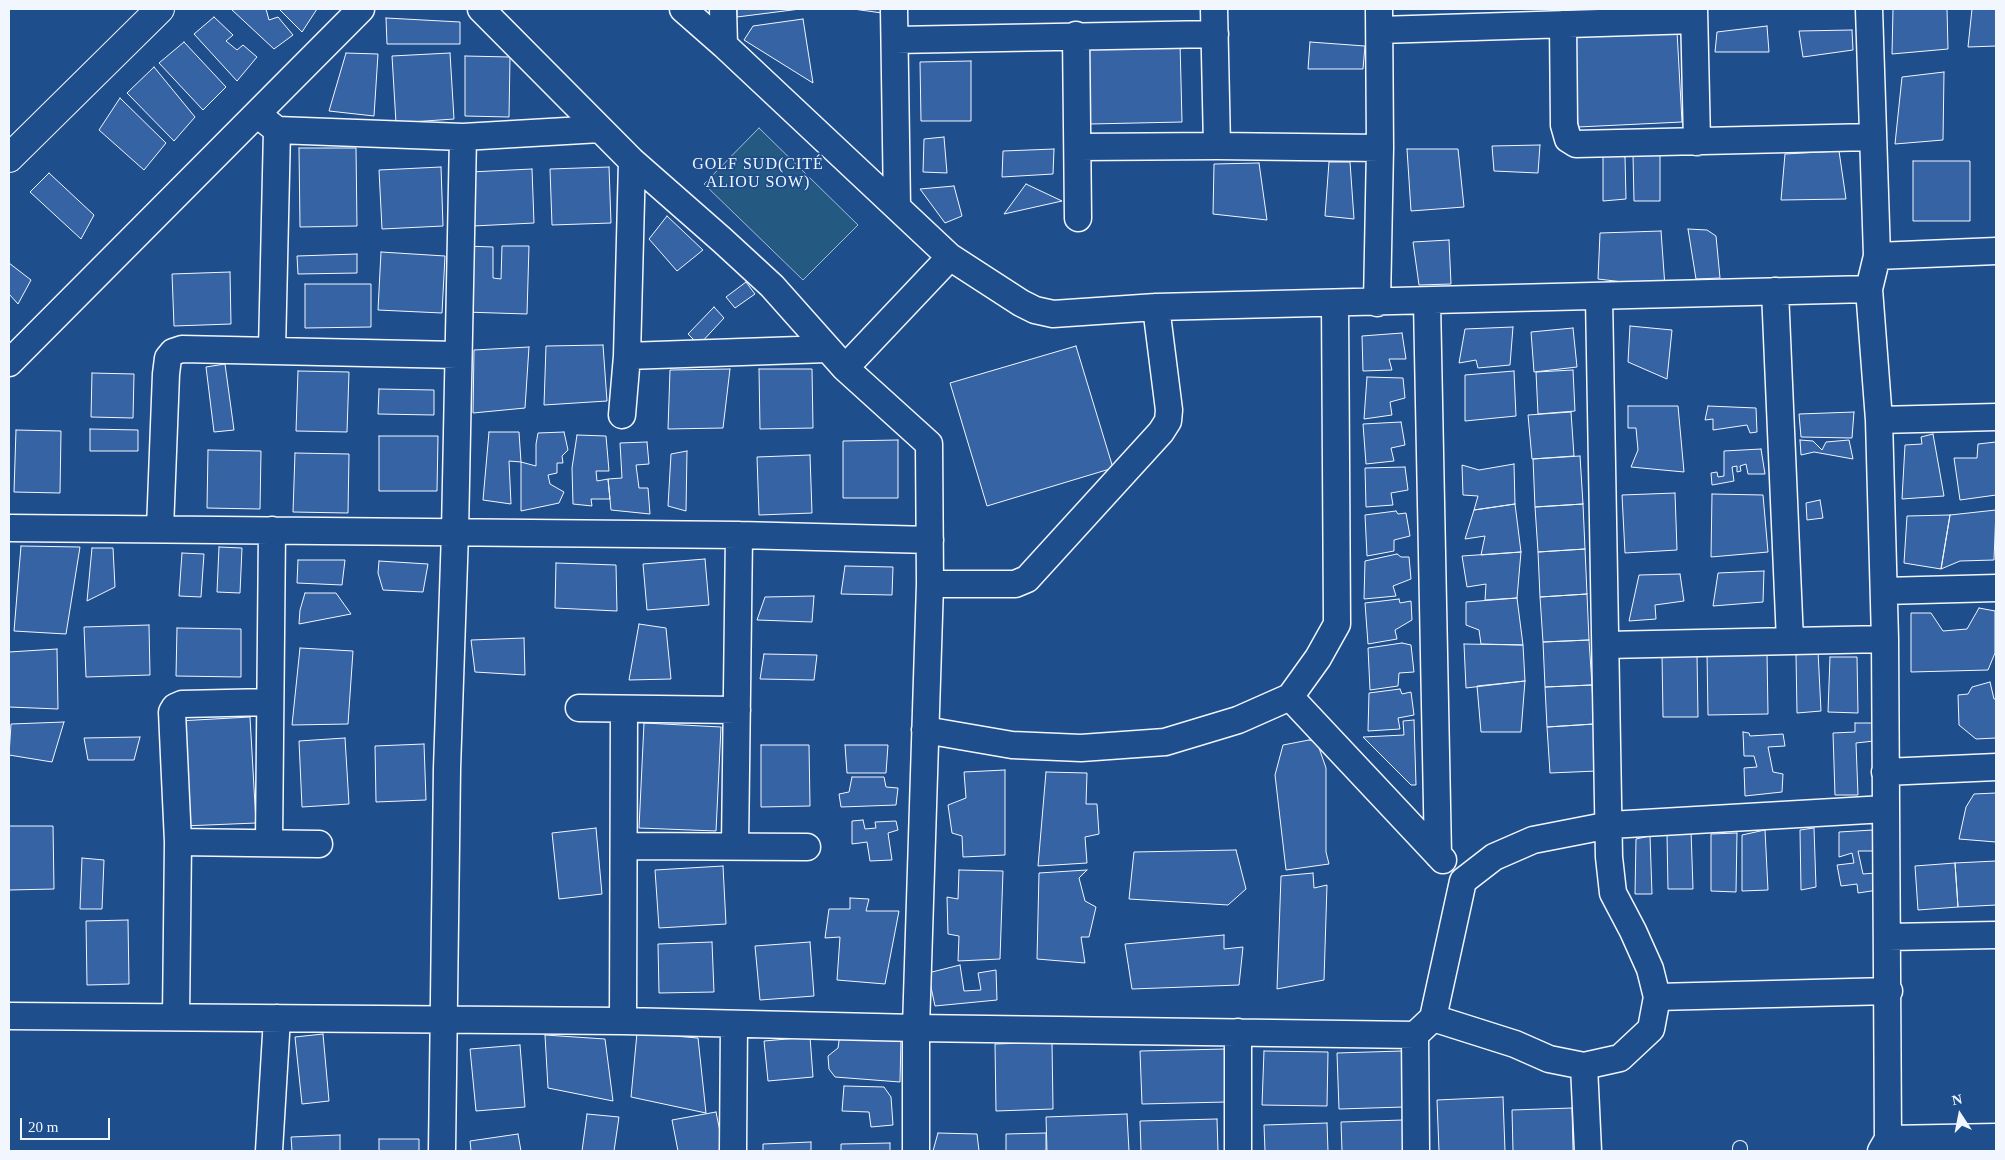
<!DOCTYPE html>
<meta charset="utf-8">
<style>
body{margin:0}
#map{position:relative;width:2005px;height:1160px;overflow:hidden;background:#1f4e8c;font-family:"Times New Roman",serif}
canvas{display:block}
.frame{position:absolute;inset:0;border:10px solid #f2f6ff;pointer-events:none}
.north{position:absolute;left:1935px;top:1090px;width:50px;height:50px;-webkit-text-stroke:4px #1f4e8c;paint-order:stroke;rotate:349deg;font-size:14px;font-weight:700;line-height:20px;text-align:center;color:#f2f6ff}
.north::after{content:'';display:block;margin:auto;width:18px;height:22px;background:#f2f6ff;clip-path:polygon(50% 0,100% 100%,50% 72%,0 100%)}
.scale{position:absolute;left:20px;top:1118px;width:90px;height:22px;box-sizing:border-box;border:2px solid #f2f6ff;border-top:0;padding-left:6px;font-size:15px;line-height:18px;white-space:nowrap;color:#f2f6ff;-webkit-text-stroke:4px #1f4e8c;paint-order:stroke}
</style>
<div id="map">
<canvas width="2005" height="1160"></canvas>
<div class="frame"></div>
<div class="north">N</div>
<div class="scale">20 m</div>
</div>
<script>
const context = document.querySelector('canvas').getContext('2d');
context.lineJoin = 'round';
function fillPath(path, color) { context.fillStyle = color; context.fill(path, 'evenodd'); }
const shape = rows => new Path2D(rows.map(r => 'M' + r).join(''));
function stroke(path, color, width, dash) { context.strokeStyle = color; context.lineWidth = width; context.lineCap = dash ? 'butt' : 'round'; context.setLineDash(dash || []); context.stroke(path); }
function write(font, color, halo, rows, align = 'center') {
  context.font = font + ' "Times New Roman",serif'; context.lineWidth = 4; context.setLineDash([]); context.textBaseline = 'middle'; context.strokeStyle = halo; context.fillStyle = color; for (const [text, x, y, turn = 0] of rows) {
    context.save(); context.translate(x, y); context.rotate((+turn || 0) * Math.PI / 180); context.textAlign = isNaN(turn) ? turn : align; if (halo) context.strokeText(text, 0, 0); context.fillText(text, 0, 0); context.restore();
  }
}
const green = shape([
 [759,128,858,225,803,280,704,184,759,128]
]);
fillPath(green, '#245a82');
stroke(green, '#a8bbd7', 1);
const building = shape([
 [231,9,266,9,269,20,278,17,293,35,274,49,231,9],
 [279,9,317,9,302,32,279,9],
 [737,9,800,9,737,17,737,9],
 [853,9,882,9,882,13,853,9],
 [1893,9,1947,9,1948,49,1892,54,1893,9],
 [1972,9,1996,9,1996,46,1968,47,1972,9],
 [214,17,233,35,226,41,237,50,243,45,257,57,237,81,194,34,214,17],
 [386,18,460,22,460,44,387,44,386,18],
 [803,19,813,83,744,40,753,26,803,19],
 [1767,26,1769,52,1715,52,1717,32,1767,26],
 [1852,30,1853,50,1803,57,1799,31,1852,30],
 [1677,31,1682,122,1578,127,1574,36,1677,31],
 [184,42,226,87,203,110,159,63,184,42],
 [1180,42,1182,122,1090,124,1089,44,1180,42],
 [1310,42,1365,46,1363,69,1308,69,1310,42],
 [346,53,378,54,374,116,329,111,346,53],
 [450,53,454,119,396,123,392,56,450,53],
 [465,56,510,57,509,117,465,116,465,56],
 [971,61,971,121,921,121,920,62,971,61],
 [154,67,195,117,174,141,127,93,154,67],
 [1944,72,1943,140,1895,144,1902,77,1944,72],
 [120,98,166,143,144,170,99,130,120,98],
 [944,137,947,173,923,172,924,139,944,137],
 [1540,145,1538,173,1494,171,1492,146,1540,145],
 [299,148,356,148,357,226,300,227,299,148],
 [1054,149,1053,174,1002,177,1003,151,1054,149],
 [1407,149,1458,149,1464,207,1411,211,1407,149],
 [1603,151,1625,157,1626,199,1603,201,1603,151],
 [1660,151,1660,201,1634,201,1633,155,1644,156,1660,151],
 [1839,151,1846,199,1781,200,1785,154,1839,151],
 [1913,161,1970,161,1970,221,1913,221,1913,161],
 [1329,162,1350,162,1354,219,1325,216,1329,162],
 [1259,163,1267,220,1213,214,1214,164,1259,163],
 [441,167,443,226,382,229,379,170,441,167],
 [609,167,611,223,552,225,550,169,609,167],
 [532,169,534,223,473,226,470,172,532,169],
 [49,173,94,215,81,239,30,192,49,173],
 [1026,184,1062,201,1004,214,1026,184],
 [954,186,962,216,945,223,920,189,954,186],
 [667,216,703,250,677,271,649,239,667,216],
 [1688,229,1707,230,1716,236,1720,278,1696,279,1688,229],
 [1661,231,1665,287,1598,279,1600,233,1661,231],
 [1449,240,1451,284,1419,285,1413,242,1449,240],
 [466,246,493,247,493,278,501,279,502,246,529,246,527,314,464,312,466,246],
 [381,252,445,256,442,313,378,310,381,252],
 [357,254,357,273,298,274,297,256,357,254],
 [9,263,31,280,18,304,9,294,9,263],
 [230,272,231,324,174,326,172,274,230,272],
 [746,282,755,294,735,308,726,297,746,282],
 [305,284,371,284,371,327,305,328,305,284],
 [714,307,724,318,699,345,688,334,714,307],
 [1630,326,1672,330,1667,379,1628,362,1630,326],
 [1513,327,1510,365,1478,368,1476,360,1459,363,1465,329,1513,327],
 [1573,328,1577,367,1534,372,1531,332,1573,328],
 [1402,333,1406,359,1389,359,1392,370,1363,371,1362,336,1402,333],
 [603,345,607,401,544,405,546,346,603,345],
 [1076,346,1113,468,987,506,950,383,1076,346],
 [529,347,525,408,473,413,474,350,529,347],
 [225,364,234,430,214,432,206,367,225,364],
 [730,369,723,428,668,429,670,370,730,369],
 [759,369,812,369,813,428,760,429,759,369],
 [1573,370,1575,411,1538,414,1536,372,1573,370],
 [298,371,349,372,347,432,296,431,298,371],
 [1514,371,1516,416,1465,421,1465,375,1514,371],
 [92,373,134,374,133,418,91,417,92,373],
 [1367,377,1403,378,1405,398,1390,402,1392,415,1364,419,1367,377],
 [379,389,434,390,434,415,378,414,379,389],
 [1628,406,1678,406,1684,472,1631,467,1638,450,1636,428,1628,428,1628,406],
 [1708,406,1756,408,1757,432,1750,433,1747,425,1713,430,1713,419,1705,420,1708,406],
 [1571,412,1574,456,1532,459,1528,415,1571,412],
 [1854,412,1852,438,1801,437,1799,414,1854,412],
 [1401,422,1405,445,1391,448,1394,461,1366,464,1363,424,1401,422],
 [90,429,138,430,138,451,90,451,90,429],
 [16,430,61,431,60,493,14,492,16,430],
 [489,432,519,432,521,462,509,461,511,504,483,500,489,432],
 [564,432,568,450,562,456,563,463,557,463,557,473,548,475,550,484,564,492,559,503,521,511,521,462,536,466,536,444,538,433,564,432],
 [1933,434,1944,496,1902,499,1905,445,1922,444,1921,437,1933,434],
 [577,435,606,436,609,471,596,471,597,481,608,479,610,499,591,499,592,506,573,504,572,468,577,435],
 [379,436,438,436,437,491,379,491,379,436],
 [898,440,898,498,843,498,843,441,898,440],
 [1800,440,1813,441,1822,450,1826,442,1849,440,1853,459,1814,452,1801,455,1800,440],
 [647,442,649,464,636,465,639,488,648,488,650,514,611,510,608,479,622,478,620,443,647,442],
 [1996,442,1996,495,1960,500,1954,458,1977,458,1978,444,1996,442],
 [1761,449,1765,474,1748,474,1746,464,1740,466,1741,471,1737,472,1737,466,1732,467,1734,481,1712,485,1711,473,1717,472,1718,477,1724,476,1724,451,1761,449],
 [208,450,261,451,260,509,207,508,208,450],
 [687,451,686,511,668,506,671,454,687,451],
 [295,453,349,454,348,513,293,512,295,453],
 [810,455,812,513,759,515,757,457,810,455],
 [1580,456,1583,504,1535,507,1533,459,1580,456],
 [1514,464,1515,504,1474,510,1478,496,1463,495,1462,465,1479,470,1514,464],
 [1405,467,1408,490,1391,493,1393,505,1366,507,1365,468,1405,467],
 [1675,493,1677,550,1625,553,1622,495,1675,493],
 [1712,494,1763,495,1768,552,1711,557,1712,494],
 [1820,500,1823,518,1807,520,1806,503,1820,500],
 [1515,504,1521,552,1481,555,1485,536,1465,539,1474,510,1515,504],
 [1583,504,1585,549,1538,552,1535,507,1583,504],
 [1996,510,1994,560,1960,561,1941,569,1950,515,1996,510],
 [1396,511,1398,514,1406,513,1410,536,1394,540,1394,551,1367,556,1365,515,1396,511],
 [1950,515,1941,569,1904,563,1907,516,1950,515],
 [21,546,80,547,66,634,14,631,21,546],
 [219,547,242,548,240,593,217,592,219,547],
 [92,548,113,548,115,587,87,601,92,548],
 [1585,549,1587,594,1540,597,1538,552,1585,549],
 [1521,552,1517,598,1485,600,1486,584,1467,587,1462,556,1521,552],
 [182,553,204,554,201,597,179,596,182,553],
 [1397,554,1401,557,1409,557,1411,579,1393,586,1396,596,1364,599,1365,561,1397,554],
 [705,559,709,605,647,610,643,564,705,559],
 [298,560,345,560,342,585,297,583,298,560],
 [379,561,428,564,423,592,383,590,378,573,379,561],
 [556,563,616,565,617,611,555,608,556,563],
 [845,566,893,567,892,595,841,594,845,566],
 [1764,571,1763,602,1713,606,1718,573,1764,571],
 [1680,574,1684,601,1655,605,1656,619,1629,621,1639,575,1680,574],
 [305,593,336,593,351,614,299,624,300,610,305,593],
 [1587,594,1589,640,1543,642,1540,597,1587,594],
 [814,596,812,622,757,620,765,597,814,596],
 [1517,598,1523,645,1481,644,1479,630,1466,625,1466,602,1517,598],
 [1399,599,1400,603,1411,601,1412,620,1395,630,1397,639,1368,644,1365,603,1399,599],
 [1979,608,1995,611,1995,653,1988,670,1911,672,1911,613,1931,613,1943,631,1967,629,1979,608],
 [639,624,666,628,671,679,629,680,639,624],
 [149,625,150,675,86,677,84,627,149,625],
 [177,628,241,629,241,677,176,676,177,628],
 [524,638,525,675,475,672,471,640,524,638],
 [1589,640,1592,685,1545,687,1543,642,1589,640],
 [1402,643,1411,645,1414,672,1399,673,1398,686,1370,690,1368,648,1402,643],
 [1464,644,1523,645,1525,681,1466,688,1464,644],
 [300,648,353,651,348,724,292,725,300,648],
 [57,649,58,709,9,707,9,652,57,649],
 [1818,651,1821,711,1797,713,1796,655,1818,651],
 [1707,653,1767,653,1768,714,1708,715,1707,653],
 [764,654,817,655,814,680,760,679,764,654],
 [1697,654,1698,717,1663,717,1662,655,1697,654],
 [1830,657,1857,657,1858,713,1828,712,1830,657],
 [1525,681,1521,732,1481,732,1477,686,1525,681],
 [1990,682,1994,699,1996,699,1996,738,1976,739,1959,725,1958,695,1968,694,1972,687,1990,682],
 [1592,685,1594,724,1547,727,1545,687,1592,685],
 [1400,689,1402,694,1411,692,1414,715,1398,718,1400,729,1368,731,1369,693,1400,689],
 [250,717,256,823,183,826,178,721,250,717],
 [1414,720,1416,785,1411,785,1363,737,1404,735,1403,721,1414,720],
 [64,722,52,762,9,755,11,724,64,722],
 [644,723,721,727,716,831,639,828,644,723],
 [1855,723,1875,723,1874,741,1856,743,1858,795,1835,795,1833,733,1855,732,1855,723],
 [1594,724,1597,771,1550,773,1547,727,1594,724],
 [1743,732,1749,733,1750,736,1783,734,1785,746,1768,747,1773,772,1783,774,1782,792,1745,796,1744,768,1757,767,1754,756,1744,756,1743,732],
 [140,737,134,760,88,760,84,738,140,737],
 [345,738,349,804,302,807,299,741,345,738],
 [1309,740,1317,742,1326,768,1326,852,1329,864,1286,870,1275,775,1283,745,1309,740],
 [424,744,426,800,376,802,375,746,424,744],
 [761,745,809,745,810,806,761,807,761,745],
 [845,745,888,745,886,773,847,773,845,745],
 [1005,770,1005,855,963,857,962,836,952,833,948,805,966,798,964,772,1005,770],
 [1046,772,1087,773,1086,804,1097,804,1099,834,1085,837,1087,863,1038,866,1046,772],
 [852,777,884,777,886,787,898,788,896,805,841,807,839,794,849,792,852,777],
 [1996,793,1996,842,1959,839,1966,807,1974,794,1996,793],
 [863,820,865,829,876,828,875,822,896,821,898,830,888,833,892,860,870,861,867,842,852,844,852,821,863,820],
 [9,826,53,826,54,889,9,890,9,826],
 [596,828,602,894,559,899,552,833,596,828],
 [1814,828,1816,887,1801,890,1800,830,1814,828],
 [1691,830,1693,889,1668,889,1667,835,1691,830],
 [1765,830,1768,890,1742,891,1742,835,1765,830],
 [1873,830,1874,851,1858,851,1863,874,1875,873,1878,890,1858,893,1857,884,1841,886,1837,865,1854,863,1852,853,1839,857,1839,832,1873,830],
 [1737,833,1736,892,1711,891,1711,834,1737,833],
 [1650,836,1652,894,1635,894,1636,839,1650,836],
 [1236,850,1246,889,1228,905,1129,899,1134,852,1236,850],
 [82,858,104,860,102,909,80,909,82,858],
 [1996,861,1996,905,1958,907,1955,863,1996,861],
 [1955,863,1958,907,1918,910,1915,866,1955,863],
 [723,866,726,924,659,928,655,870,723,866],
 [959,870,1003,871,1000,959,958,961,959,936,948,934,947,897,958,899,959,870],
 [1087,870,1079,878,1085,901,1096,907,1089,937,1081,937,1085,963,1037,959,1039,873,1087,870],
 [1313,873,1314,888,1327,885,1324,980,1277,989,1281,876,1313,873],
 [850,898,869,899,866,911,899,911,885,984,837,980,840,937,825,938,829,909,850,909,850,898],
 [128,920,129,984,87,985,86,921,128,920],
 [1224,935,1224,949,1243,947,1239,985,1132,989,1125,944,1224,935],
 [712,942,714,992,659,993,658,944,712,942],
 [810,942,814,996,760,1000,755,946,810,942],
 [960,965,964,991,981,990,978,973,996,970,997,1000,935,1006,928,973,960,965],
 [637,1033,698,1038,706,1113,631,1097,637,1033],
 [323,1034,329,1101,302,1104,295,1037,323,1034],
 [840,1034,901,1038,900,1082,835,1077,829,1069,828,1056,838,1048,840,1034],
 [545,1035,605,1039,613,1101,548,1088,545,1035],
 [810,1037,813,1077,768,1081,764,1041,810,1037],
 [1052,1042,1053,1109,996,1111,995,1044,1052,1042],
 [520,1045,525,1107,476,1111,470,1049,520,1045],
 [1225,1049,1226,1102,1142,1104,1140,1051,1225,1049],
 [1264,1051,1328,1052,1327,1106,1262,1105,1264,1051],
 [1402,1051,1404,1107,1339,1109,1337,1053,1402,1051],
 [844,1086,884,1087,891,1097,893,1125,871,1127,869,1112,842,1111,844,1086],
 [1503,1097,1505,1151,1439,1151,1437,1100,1503,1097],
 [1572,1108,1573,1151,1513,1151,1512,1110,1572,1108],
 [716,1112,724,1151,678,1151,672,1120,716,1112],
 [587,1114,619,1117,614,1151,582,1151,587,1114],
 [1127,1114,1129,1151,1047,1151,1046,1117,1127,1114],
 [1217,1119,1218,1151,1141,1151,1140,1121,1217,1119],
 [1403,1120,1404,1151,1342,1151,1341,1122,1403,1120],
 [1327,1123,1328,1151,1265,1151,1264,1125,1327,1123],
 [938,1133,977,1134,979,1151,933,1151,938,1133],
 [1046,1133,1046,1151,1006,1151,1006,1134,1046,1133],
 [518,1134,521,1151,471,1151,470,1141,518,1134],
 [340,1135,340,1151,292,1151,291,1137,340,1135],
 [379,1139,419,1139,419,1151,379,1151,379,1139],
 [811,1142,811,1151,763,1151,763,1144,811,1142],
 [890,1143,890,1151,841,1151,841,1144,890,1143]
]);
fillPath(building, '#3563a3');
stroke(building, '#f2f6ff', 1);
const service = shape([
 [1740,1151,1740,1148]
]);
const minor = shape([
 [481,9,632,161,722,240,772,286,845,368,929,444,930,584,916,1028,916,1151],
 [683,9,724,45,950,257,1021,303,1035,310,1053,314,1156,307,1869,289],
 [723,9,724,45],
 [894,9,897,207],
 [1214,9,1217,146],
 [1694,9,1697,142],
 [1869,9,1877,256,1869,289,1879,420,1885,639,1888,1139,1881,1151],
 [1563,24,1564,125,1568,139,1576,144,1872,137],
 [1380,30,1694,20],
 [1076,35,1078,218],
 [895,40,1215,34],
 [257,114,277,130,463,137,600,129],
 [1078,147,1217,146,1380,148],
 [1877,256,1996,251],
 [1775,291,1790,641],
 [1427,302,1438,855],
 [1377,303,1380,148,1379,9],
 [272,350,277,130],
 [627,356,827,349],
 [9,363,361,9],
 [845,368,950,257],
 [622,415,627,356,632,161],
 [1879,420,1996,417],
 [9,528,739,535,930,540],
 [160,529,166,374,168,358,173,352,182,349,457,355],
 [930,584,1015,584,1027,579,1161,432,1168,421,1169,410,1156,307],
 [1884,591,1996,588],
 [1606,645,1885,639],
 [1290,697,1443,860],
 [579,708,737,710],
 [925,730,1012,745,1081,748,1165,742,1238,720,1290,697,1318,658,1337,624,1335,303],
 [1885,772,1996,767],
 [178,842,319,844],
 [269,843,272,530],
 [624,846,807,847],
 [735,846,739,535],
 [1888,937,1996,935],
 [1657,997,1889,991],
 [9,1016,623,1021,916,1028,1415,1035,1433,1018,1463,881,1494,857,1533,840,1610,825,1885,809],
 [176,1017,178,842,172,712,175,707,182,704,270,702],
 [1433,1018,1515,1044,1549,1059,1584,1066,1620,1058,1651,1029,1657,997,1650,969,1633,931,1613,893,1609,857,1599,297],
 [623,1021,624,709],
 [1238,1032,1238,1151],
 [1415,1035,1416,1151],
 [1584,1066,1588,1151],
 [1888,1139,1996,1137],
 [269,1151,277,1018],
 [442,1151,447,769,455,532,463,137],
 [733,1151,734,1024]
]);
const secondary = shape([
 [9,158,160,9]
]);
stroke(service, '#f2f6ff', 16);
stroke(minor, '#f2f6ff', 29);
stroke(secondary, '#f2f6ff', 30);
stroke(service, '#1f4e8c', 14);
stroke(minor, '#1f4e8c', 26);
stroke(secondary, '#1f4e8c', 28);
context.letterSpacing = '1px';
write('16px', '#f2f6ff', '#1f4e8c', [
 ["GOLF SUD(CITÉ",758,165],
 ["ALIOU SOW)",758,183]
]);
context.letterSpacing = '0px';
</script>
